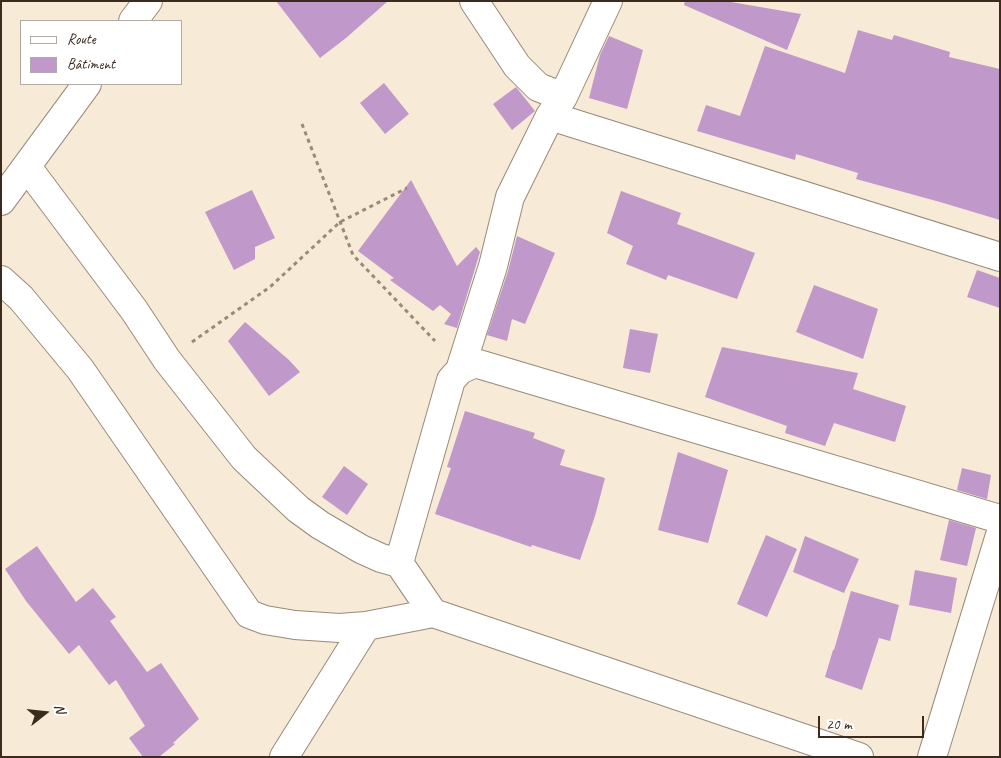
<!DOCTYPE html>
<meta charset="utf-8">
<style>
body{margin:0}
#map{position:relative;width:1001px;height:758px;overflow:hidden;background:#f7ead7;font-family:Caveat,sans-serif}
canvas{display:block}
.frame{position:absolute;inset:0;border:2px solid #3b2a1e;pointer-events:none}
.legend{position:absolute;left:20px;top:20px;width:162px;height:65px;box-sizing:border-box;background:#fff;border:1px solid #b1aaa5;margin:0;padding:6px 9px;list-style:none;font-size:15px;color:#3b2a1e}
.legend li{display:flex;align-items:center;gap:10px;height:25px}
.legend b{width:25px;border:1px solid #b1aaa5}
.north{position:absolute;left:20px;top:688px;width:50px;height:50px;-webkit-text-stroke:4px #fff;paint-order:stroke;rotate:74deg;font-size:14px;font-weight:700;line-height:20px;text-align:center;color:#3b2a1e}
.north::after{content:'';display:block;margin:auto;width:18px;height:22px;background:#3b2a1e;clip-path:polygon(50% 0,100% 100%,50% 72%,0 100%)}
.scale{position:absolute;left:818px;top:716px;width:106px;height:22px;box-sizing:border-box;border:2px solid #3b2a1e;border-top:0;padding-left:6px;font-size:15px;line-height:18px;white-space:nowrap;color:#3b2a1e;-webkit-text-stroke:4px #fff;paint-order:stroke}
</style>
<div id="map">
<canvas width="1001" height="758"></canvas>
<div class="frame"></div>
<ul class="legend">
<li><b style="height:6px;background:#fff"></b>Route</li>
<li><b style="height:14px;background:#c098c9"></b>Bâtiment</li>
</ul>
<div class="north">N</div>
<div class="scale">20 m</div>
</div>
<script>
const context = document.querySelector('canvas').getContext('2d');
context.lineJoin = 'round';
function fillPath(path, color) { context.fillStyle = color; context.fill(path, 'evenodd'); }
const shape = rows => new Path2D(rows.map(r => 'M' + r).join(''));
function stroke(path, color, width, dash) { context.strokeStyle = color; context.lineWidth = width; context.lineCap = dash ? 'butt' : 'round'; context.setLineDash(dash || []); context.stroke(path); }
fillPath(shape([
 [276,1,388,1,346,38,320,58],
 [685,1,725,1,801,14,787,50,684,5],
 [858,30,892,40,894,35,950,52,949,57,1000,69,1000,220,940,202,856,179,858,173,796,154,795,160,697,131,706,105,740,116,765,46,845,73],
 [609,36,643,50,627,109,589,98,600,55],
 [384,83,409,114,385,134,360,103],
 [516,87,535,111,512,130,493,104],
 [411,180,457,266,476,247,480,252,457,328,444,324,451,314,440,305,433,311,390,280,394,278,358,251],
 [252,190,275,238,255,247,255,259,234,270,205,212],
 [621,191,681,213,677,224,755,253,737,299,668,275,666,280,626,264,633,246,607,233],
 [517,236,555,253,525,324,512,319,507,341,487,335,508,271],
 [977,270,1000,278,1000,308,967,297],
 [814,285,878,309,863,359,796,332],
 [245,322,289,360,300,372,269,396,228,341],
 [630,329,658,334,650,373,623,368],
 [722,347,858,373,853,389,906,406,895,442,834,423,825,446,785,433,787,426,705,397],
 [465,411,535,433,533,438,565,450,560,465,605,478,595,516,580,560,532,545,531,547,435,514,451,468,447,467],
 [678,452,728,470,708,543,658,530],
 [344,466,368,484,347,515,322,497],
 [962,468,991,475,987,499,957,490],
 [949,520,976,528,967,566,940,560],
 [766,535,797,549,767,617,737,604],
 [805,536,859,559,844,593,793,572],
 [37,546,76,602,93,588,116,617,110,621,147,672,161,663,199,719,173,743,175,744,159,757,143,757,129,738,145,726,116,680,109,685,79,645,69,654,26,601,5,569],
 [915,570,957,578,951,613,909,605],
 [851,591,899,605,890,641,879,638,862,690,825,677,833,650,834,650]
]), '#c098c9');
const street = shape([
 [474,1,517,66,538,87,563,97],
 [133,21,148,1],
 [550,116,1000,257],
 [1,201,87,84],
 [1,280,21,298,80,369,249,614,265,620,295,625,339,628,366,626,433,613,399,563,381,558,361,549,320,525,298,509,244,458,167,360,134,310,27,167],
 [460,370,475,363,1000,519],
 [399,563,451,380,460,370,493,266,510,197,550,116,563,97,608,1],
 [433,613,859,757],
 [284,757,366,626],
 [932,757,1000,535]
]);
stroke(street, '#998a7a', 30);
stroke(shape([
 [302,124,353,255,435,341],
 [192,342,270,287,340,222,407,188]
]), '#998a7a', 3, [4, 4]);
stroke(street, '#fff', 28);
</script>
